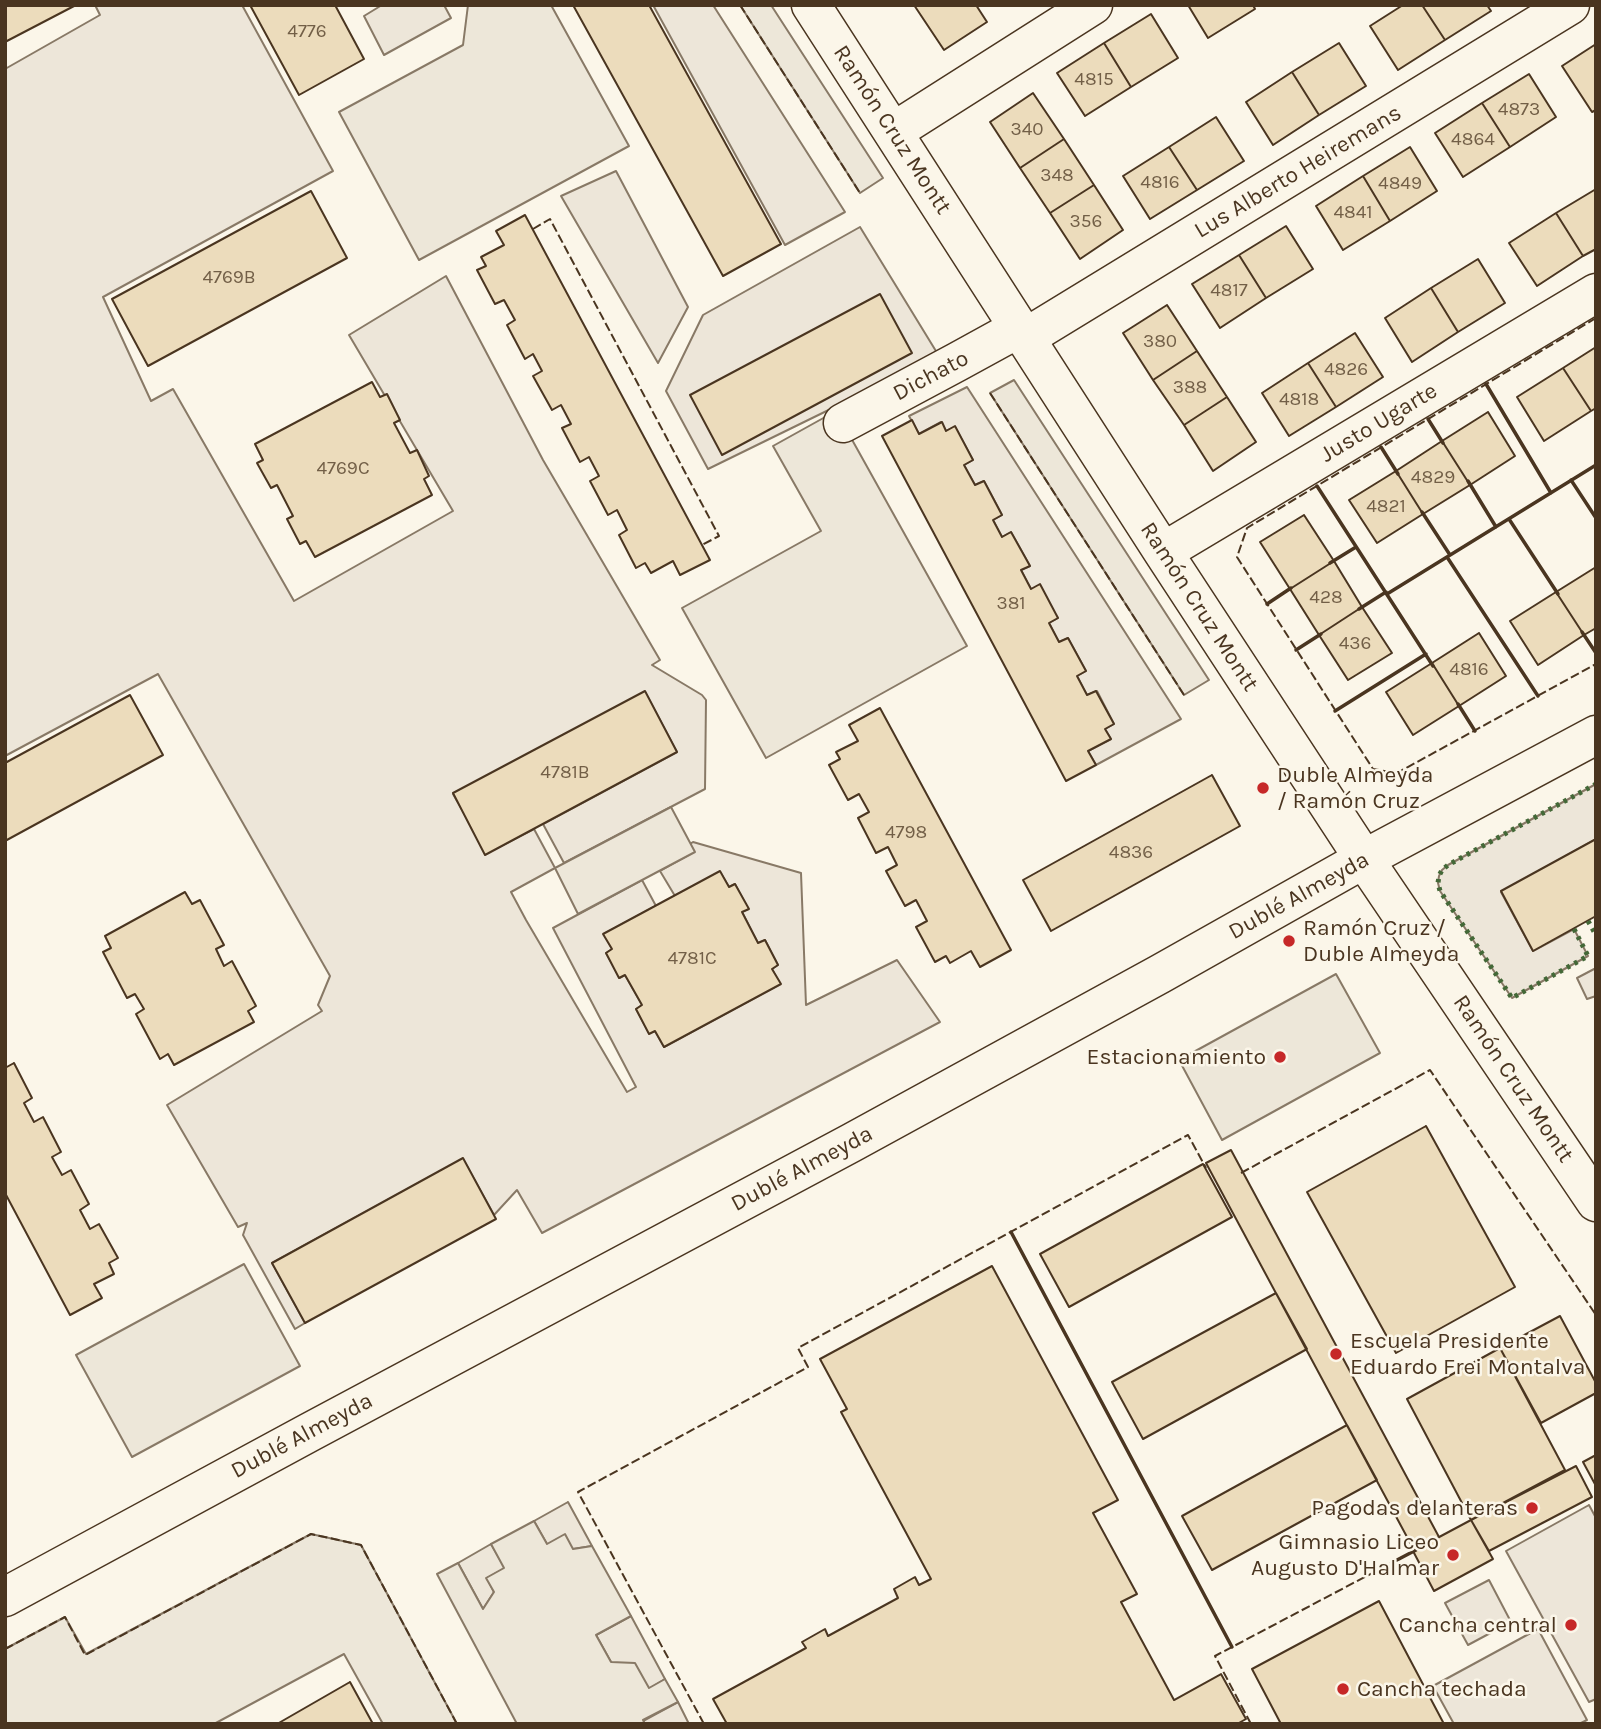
<!DOCTYPE html>
<meta charset="utf-8">
<style>
body{margin:0}
#map{position:relative;width:1601px;height:1729px;overflow:hidden;background:#fbf6e9;font-family:Karla,sans-serif}
canvas{display:block}
.frame{position:absolute;inset:0;border:7px solid #4a3520;pointer-events:none}
</style>
<div id="map">
<canvas width="1601" height="1729"></canvas>
<div class="frame"></div>
</div>
<script>
const context = document.querySelector('canvas').getContext('2d');
context.lineJoin = 'round';
function fillPath(path, color) { context.fillStyle = color; context.fill(path, 'evenodd'); }
const shape = rows => new Path2D(rows.map(r => 'M' + r).join(''));
function stroke(path, color, width, dash) { context.strokeStyle = color; context.lineWidth = width; context.lineCap = dash ? 'butt' : 'round'; context.setLineDash(dash || []); context.stroke(path); }
function write(font, color, halo, rows, align = 'center') {
  context.font = font + ' Karla,sans-serif'; context.lineWidth = 5; context.setLineDash([]); context.textBaseline = 'middle'; context.strokeStyle = halo; context.fillStyle = color; for (const [text, x, y, turn = 0] of rows) {
    context.save(); context.translate(x, y); context.rotate((+turn || 0) * Math.PI / 180); context.textAlign = isNaN(turn) ? turn : align; if (halo) context.strokeText(text, 0, 0); context.fillText(text, 0, 0); context.restore();
  }
}
const green = shape([
 [95,5,242,5,333,171,103,297,151,401,173,389,294,601,453,511,349,335,446,276,543,460,660,660,652,665,702,695,706,700,705,789,564,863,543,824,677,752,645,692,453,794,487,853,534,829,555,868,511,892,526,920,627,1092,636,1087,553,928,642,880,656,906,604,934,612,949,606,953,620,978,625,975,642,1005,636,1009,649,1033,655,1031,664,1047,780,984,772,969,778,965,765,940,758,943,742,912,748,909,735,884,729,887,720,872,675,896,660,871,694,852,690,844,693,842,801,873,806,1005,897,960,940,1022,542,1233,517,1190,494,1215,463,1159,272,1263,305,1323,295,1329,243,1235,247,1223,238,1227,167,1105,322,1011,318,1005,330,976,158,674,5,756,5,69,100,15,95,5],
 [382,5,444,5,451,18,384,55,364,16,382,5],
 [653,5,713,5,845,212,785,245,653,5],
 [616,171,688,307,658,363,561,196,616,171],
 [860,227,939,356,708,469,666,391,703,315,860,227],
 [967,387,1181,719,1096,765,1088,751,1111,739,1105,729,1114,724,1097,691,1087,695,1077,676,1086,671,1068,638,1059,642,1049,623,1058,618,1031,589,1021,570,1030,566,1011,532,1002,537,993,520,1002,515,984,481,975,485,964,465,973,460,955,427,946,431,941,422,919,434,909,416,967,387],
 [1596,784,1596,839,1501,892,1533,951,1574,929,1588,956,1512,998,1440,891,1438,883,1439,876,1442,870,1448,865,1596,784],
 [1596,968,1596,996,1587,999,1577,978,1596,968],
 [568,1502,592,1546,573,1549,547,1544,534,1521,568,1502],
 [1589,1505,1596,1518,1596,1699,1589,1702,1506,1551,1589,1505],
 [491,1544,505,1568,487,1578,494,1592,483,1609,458,1563,491,1544],
 [1489,1580,1511,1622,1468,1645,1445,1603,1489,1580],
 [631,1616,665,1679,649,1689,611,1662,596,1635,631,1616],
 [1538,1629,1587,1720,1579,1724,1454,1724,1433,1686,1538,1629],
 [678,1702,689,1724,645,1724,643,1721,678,1702]
]);
fillPath(green, '#ede6d9');
stroke(green, '#887966', 2);
const parking = shape([
 [468,5,551,5,629,146,419,260,339,112,463,45,468,5],
 [740,5,771,5,883,178,860,193,740,5],
 [1014,380,1209,680,1184,695,990,393,1014,380],
 [836,411,967,646,766,758,682,608,821,531,773,446,836,411],
 [671,807,695,852,578,914,555,868,671,807],
 [1336,974,1380,1053,1222,1140,1179,1060,1336,974],
 [244,1264,300,1366,132,1457,76,1355,244,1264],
 [534,1521,547,1544,565,1534,573,1549,592,1546,631,1616,596,1635,611,1662,635,1663,649,1688,665,1679,678,1702,643,1720,645,1724,517,1724,437,1574,458,1563,483,1609,494,1592,486,1578,504,1568,491,1544,534,1521],
 [311,1534,361,1545,457,1724,383,1724,344,1654,214,1724,5,1724,5,1649,65,1617,86,1654,311,1534]
]);
fillPath(parking, '#ede7d9');
stroke(parking, '#887966', 2);
const building = shape([
 [5,5,76,5,5,42,5,5],
 [250,5,335,5,364,59,299,95,250,5],
 [573,5,649,5,781,244,723,276,573,5],
 [914,5,976,5,987,22,944,50,914,5],
 [1188,5,1253,5,1255,9,1208,38,1188,5],
 [1403,5,1422,5,1445,40,1398,70,1370,26,1403,5],
 [1422,5,1487,5,1491,11,1445,40,1422,5],
 [1151,14,1178,58,1131,87,1104,43,1151,14],
 [1104,43,1131,87,1085,116,1057,73,1104,43],
 [1339,43,1366,86,1319,115,1292,72,1339,43],
 [1596,44,1596,110,1592,112,1562,66,1596,44],
 [1292,72,1319,115,1273,145,1246,102,1292,72],
 [1529,74,1556,117,1510,147,1482,103,1529,74],
 [1033,93,1064,139,1020,168,990,122,1033,93],
 [1482,103,1510,147,1463,177,1435,133,1482,103],
 [1216,117,1244,161,1197,190,1169,147,1216,117],
 [1064,139,1094,185,1050,213,1020,168,1064,139],
 [1169,147,1197,190,1150,219,1123,176,1169,147],
 [1410,147,1437,191,1390,221,1363,176,1410,147],
 [1363,176,1390,221,1343,250,1316,206,1363,176],
 [1094,185,1123,230,1080,259,1050,213,1094,185],
 [1596,189,1596,249,1583,256,1556,213,1596,189],
 [311,191,347,258,148,366,112,299,311,191],
 [1556,213,1583,256,1537,286,1509,243,1556,213],
 [525,215,710,560,680,575,673,561,651,573,645,563,636,568,619,535,627,530,617,510,608,515,590,481,599,476,589,457,580,462,562,428,571,424,561,405,552,410,533,376,542,371,533,354,525,359,507,325,515,320,504,300,495,304,477,270,486,266,481,257,504,245,496,231,525,215],
 [1286,226,1313,269,1266,298,1239,255,1286,226],
 [1239,255,1266,298,1220,328,1192,284,1239,255],
 [1478,259,1505,303,1458,332,1431,288,1478,259],
 [1431,288,1458,332,1412,362,1385,318,1431,288],
 [880,294,912,353,722,455,690,395,880,294],
 [1167,305,1197,351,1153,380,1123,333,1167,305],
 [1355,333,1383,377,1336,407,1308,363,1355,333],
 [1596,347,1596,408,1591,411,1563,368,1596,347],
 [1197,351,1227,397,1184,425,1153,380,1197,351],
 [1308,363,1336,407,1289,436,1262,393,1308,363],
 [1563,368,1591,411,1544,441,1517,397,1563,368],
 [372,382,380,397,387,394,400,420,394,423,410,453,417,450,429,476,424,479,432,495,315,557,306,541,300,544,287,519,293,516,277,485,271,488,257,463,263,460,255,444,372,382],
 [1227,397,1256,442,1213,471,1184,425,1227,397],
 [1488,412,1515,456,1470,485,1442,441,1488,412],
 [912,420,919,434,942,422,946,431,955,426,973,460,964,465,975,485,984,481,1002,515,993,520,1002,537,1011,532,1030,566,1021,570,1031,589,1040,584,1058,618,1049,623,1059,642,1068,638,1086,671,1077,676,1087,695,1096,691,1114,724,1105,729,1111,739,1088,751,1096,765,1066,781,882,436,912,420],
 [1442,441,1470,485,1423,514,1396,471,1442,441],
 [1396,471,1423,514,1377,543,1349,500,1396,471],
 [1304,515,1334,561,1290,589,1260,542,1304,515],
 [1334,561,1362,607,1319,635,1290,589,1334,561],
 [1596,567,1596,628,1584,635,1556,592,1596,567],
 [1556,592,1584,635,1538,665,1510,621,1556,592],
 [1362,607,1392,653,1348,680,1319,635,1362,607],
 [1479,633,1506,676,1459,706,1432,663,1479,633],
 [1432,663,1459,706,1413,735,1386,692,1432,663],
 [645,691,677,752,485,855,453,793,645,691],
 [130,695,163,755,5,841,5,763,130,695],
 [880,708,1011,950,980,967,971,951,950,963,946,956,935,962,916,927,927,921,916,900,905,906,886,871,897,865,888,847,876,853,858,818,869,812,859,794,848,800,829,765,840,759,836,752,858,741,849,725,880,708],
 [1212,775,1240,826,1051,931,1023,880,1212,775],
 [1596,839,1596,916,1533,951,1501,891,1596,839],
 [720,871,729,887,735,884,749,909,742,912,758,943,765,940,778,965,772,969,781,984,664,1047,655,1031,649,1034,636,1009,642,1005,625,975,619,978,606,953,612,949,603,934,720,871],
 [185,892,192,904,200,900,224,945,216,949,224,966,232,961,256,1006,248,1011,254,1022,174,1065,168,1054,160,1059,136,1014,144,1009,135,994,127,998,103,952,111,948,105,936,185,892],
 [14,1063,32,1098,24,1103,34,1122,43,1117,61,1152,52,1157,62,1175,71,1170,89,1204,80,1210,90,1229,99,1224,118,1258,109,1263,114,1274,94,1284,102,1298,70,1315,5,1193,5,1068,14,1063],
 [1426,1126,1515,1287,1396,1353,1307,1192,1426,1126],
 [1231,1150,1439,1537,1414,1550,1206,1163,1231,1150],
 [463,1158,496,1219,305,1323,272,1263,463,1158],
 [1203,1164,1232,1217,1069,1307,1040,1254,1203,1164],
 [992,1266,1118,1500,1093,1513,1137,1594,1121,1602,1174,1700,1221,1674,1246,1719,1237,1724,727,1724,713,1699,806,1648,802,1642,825,1629,828,1636,898,1598,894,1589,915,1577,919,1585,931,1579,841,1412,847,1409,820,1359,992,1266],
 [1276,1293,1307,1349,1143,1439,1112,1382,1276,1293],
 [1560,1316,1596,1383,1596,1393,1541,1423,1500,1348,1560,1316],
 [1500,1348,1565,1470,1471,1520,1407,1399,1500,1348],
 [1347,1425,1377,1480,1212,1570,1182,1516,1347,1425],
 [1596,1455,1596,1486,1583,1462,1596,1455],
 [1576,1466,1592,1497,1489,1551,1471,1520,1576,1466],
 [1471,1520,1493,1559,1434,1591,1413,1551,1471,1520],
 [1379,1601,1444,1724,1281,1724,1252,1669,1379,1601],
 [350,1682,373,1724,277,1724,350,1682]
]);
fillPath(building, '#ecdcbc');
stroke(building, '#4a3520', 2);
const minor = shape([
 [811,5,1163,552,1364,859,1596,1202],
 [893,132,1093,5],
 [1025,338,1570,5],
 [843,423,957,362,1019,328],
 [1163,552,1596,293]
]);
const major = shape([
 [5,1597,310,1432,851,1143,1160,974,1364,859,1596,735]
]);
stroke(minor, '#4a3520', 41);
stroke(major, '#4a3520', 41);
stroke(minor, '#fbf6e9', 38);
stroke(major, '#fbf6e9', 38);
stroke(shape([
 [1588,921,1596,935],
 [1574,929,1588,956,1512,998,1440,891,1438,883,1439,876,1442,870,1448,865,1596,784]
]), '#436837', 5, [3.5, 5]);
stroke(shape([
 [740,5,860,193],
 [533,229,550,219,719,536,702,545],
 [1596,318,1247,528,1237,557,1373,769,1397,773,1596,664],
 [990,393,1184,695],
 [1241,1173,1430,1070,1596,1315],
 [5,1649,65,1617,85,1655,311,1534,361,1545,457,1724],
 [704,1724,578,1492,808,1367,798,1348,1188,1135,1206,1168],
 [1251,1724,1215,1656,1397,1560]
]), '#4a3520', 2, [9, 3.5]);
stroke(shape([
 [1486,384,1551,493],
 [1428,419,1443,443],
 [1381,447,1398,474],
 [1571,480,1596,518],
 [1468,481,1496,527],
 [1317,486,1433,666],
 [1422,512,1450,555],
 [1509,519,1558,594],
 [1447,557,1538,696],
 [1330,563,1356,547],
 [1387,594,1596,465],
 [1267,604,1291,588],
 [1359,609,1386,592],
 [1582,632,1596,653],
 [1296,650,1321,634],
 [1458,704,1475,731],
 [1335,711,1426,654],
 [1011,1232,1232,1647],
 [1397,1560,1416,1550]
]), '#4a3520', 3.5);
for (const [x, y, r, color] of [
 [1263,788,7,"#c62828"],
 [1289,941,7,"#c62828"],
 [1280,1057,7,"#c62828"],
 [1336,1354,7,"#c62828"],
 [1532,1508,7,"#c62828"],
 [1453,1555,7,"#c62828"],
 [1571,1625,7,"#c62828"],
 [1343,1689,7,"#c62828"]
]) { const dot = new Path2D(); dot.arc(x, y, r, 0, 2 * Math.PI); context.fillStyle = color; context.fill(dot); stroke(dot, '#fbf6e9', 2.5); }
write('19px', '#725f47', null, [
 ["4776",307,32],
 ["4815",1094,80],
 ["4873",1519,110],
 ["340",1027,130],
 ["4864",1473,140],
 ["348",1057,176],
 ["4816",1160,183],
 ["4849",1400,184],
 ["4841",1353,213],
 ["356",1086,222],
 ["4769B",229,278],
 ["4817",1229,291],
 ["380",1160,342],
 ["4826",1346,370],
 ["388",1190,388],
 ["4818",1299,400],
 ["4769C",343,469],
 ["4829",1433,478],
 ["4821",1386,507],
 ["428",1326,598],
 ["381",1011,604],
 ["436",1355,644],
 ["4816",1469,670],
 ["4781B",565,773],
 ["4798",906,833],
 ["4836",1131,853],
 ["4781C",692,959]
]);
write('23px', '#4a3520', '#fbf6e9', [
 ["Ramón Cruz Montt",892,130,57],
 ["Lus Alberto Heiremans",1298,172,-31],
 ["Dichato",931,376,-28],
 ["Justo Ugarte",1379,423,-31],
 ["Ramón Cruz Montt",1199,607,57],
 ["Dublé Almeyda",1299,896,-29],
 ["Ramón Cruz Montt",1513,1079,56],
 ["Dublé Almeyda",802,1169,-28],
 ["Dublé Almeyda",302,1436,-28]
]);
write('23px', '#4a3520', '#fbf6e9', [
 ["Duble Almeyda",1277,775],
 ["/ Ramón Cruz",1277,801],
 ["Ramón Cruz /",1303,928],
 ["Duble Almeyda",1303,954],
 ["Estacionamiento",1266,1057,"right"],
 ["Escuela Presidente",1350,1341],
 ["Eduardo Frei Montalva",1350,1367],
 ["Pagodas delanteras",1518,1508,"right"],
 ["Gimnasio Liceo",1439,1542,"right"],
 ["Augusto D'Halmar",1439,1568,"right"],
 ["Cancha central",1557,1625,"right"],
 ["Cancha techada",1357,1689]
], 'left');
</script>
